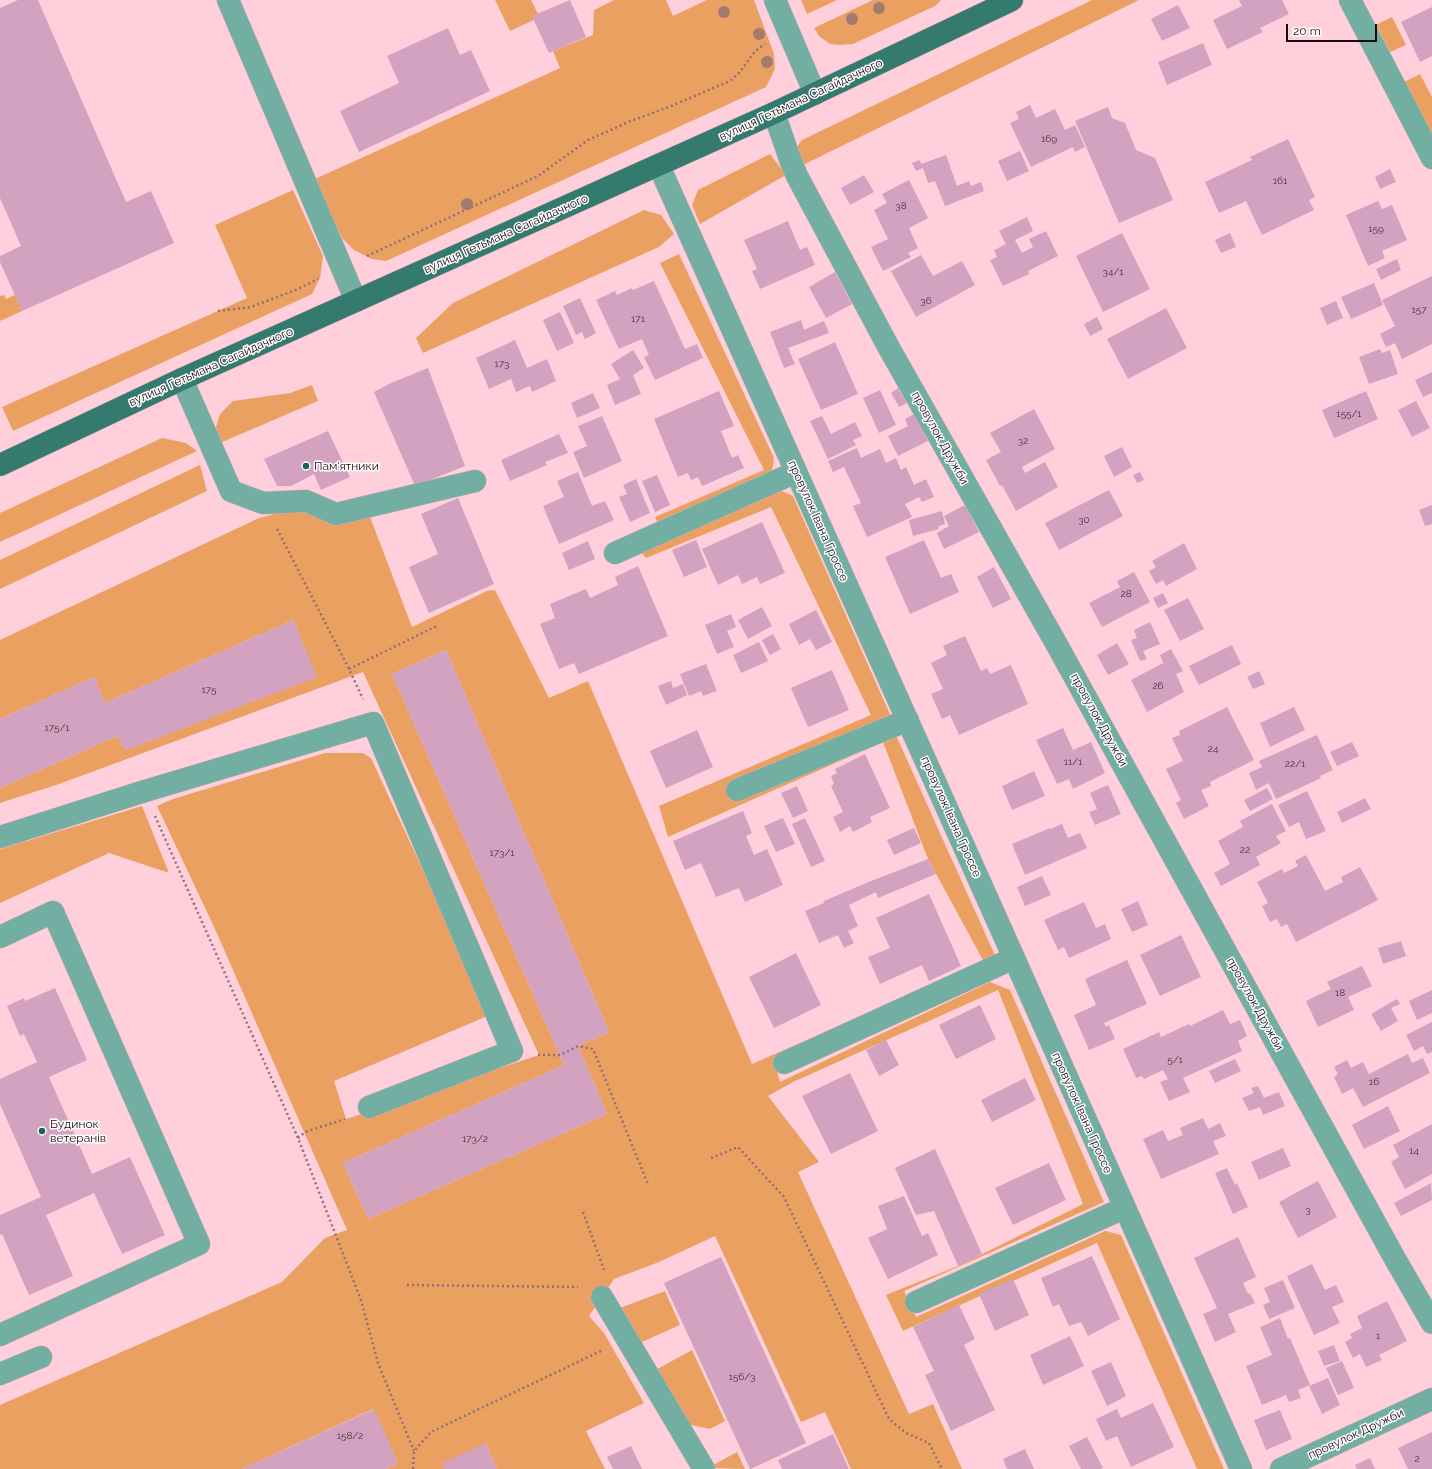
<!DOCTYPE html>
<meta charset="utf-8">
<style>
body{margin:0}
#map{position:relative;width:1432px;height:1469px;overflow:hidden;background:#ffd0dc;font-family:Raleway,sans-serif}
canvas{display:block}
.scale{position:absolute;left:1286px;top:24px;width:91px;height:18px;box-sizing:border-box;border:2px solid #1d0a10;border-top:0;padding-left:5px;font-size:12px;line-height:14px;white-space:nowrap;color:#1d0a10;-webkit-text-stroke:3px #fff;paint-order:stroke}
</style>
<div id="map">
<canvas width="1432" height="1469"></canvas>
<div class="scale">20 m</div>
</div>
<script>
const context = document.querySelector('canvas').getContext('2d');
context.lineJoin = 'round';
function fillPath(path, color) { context.fillStyle = color; context.fill(path, 'evenodd'); }
const shape = rows => new Path2D(rows.map(r => 'M' + r).join(''));
function stroke(path, color, width, dash) { context.strokeStyle = color; context.lineWidth = width; context.lineCap = dash ? 'butt' : 'round'; context.setLineDash(dash || []); context.stroke(path); }
function write(font, color, halo, rows, align = 'center') {
  context.font = font + ' Raleway,sans-serif'; context.lineWidth = 3; context.setLineDash([]); context.textBaseline = 'middle'; context.strokeStyle = halo; context.fillStyle = color; for (const [text, x, y, turn = 0] of rows) {
    context.save(); context.translate(x, y); context.rotate((+turn || 0) * Math.PI / 180); context.textAlign = isNaN(turn) ? turn : align; if (halo) context.strokeText(text, 0, 0); context.fillText(text, 0, 0); context.restore();
  }
}
fillPath(shape([
 [495,0,531,0,538,14,534,20,510,31],
 [614,0,666,0,673,16,707,0,754,0,774,54,775,69,766,87,386,261,372,259,354,250,342,238,315,179,560,68,553,51,593,35,594,10],
 [801,0,837,0,807,14],
 [873,0,941,0,935,6,853,44,839,45,830,44,820,37,814,28],
 [1092,0,1139,0,803,165,797,147,802,140],
 [1392,17,1406,45,1390,52,1376,25],
 [1420,74,1432,97,1432,140,1402,83],
 [770,154,786,175,700,224,692,205,698,190],
 [293,190,323,256,320,278,312,294,13,431,2,407,247,298,215,225],
 [644,210,661,215,674,234,659,247,423,353,416,338,453,303],
 [679,254,774,458,772,471,659,526,655,517,764,470,660,263],
 [4,295,6,299,15,295,22,311,0,321,0,296],
 [312,385,318,401,220,443,216,427,220,414,233,401,290,393],
 [162,438,186,443,197,451,0,542,0,513],
 [200,465,207,491,0,589,0,560],
 [777,489,793,496,893,721,895,733,998,962,775,1063,780,1082,990,982,1010,990,1104,1202,904,1291,916,1317,1105,1231,1121,1235,1224,1469,1197,1469,1097,1243,903,1331,886,1295,958,1266,1083,1204,998,990,793,1082,768,1096,819,1162,798,1172,909,1414,933,1404,962,1469,851,1469,825,1412,801,1422,715,1236,659,1262,614,1279,589,1316,604,1333,644,1403,586,1431,605,1469,497,1469,486,1443,445,1469,386,1469,398,1463,373,1409,242,1469,0,1469,0,1405,282,1282,325,1238,347,1230,215,929,157,806,173,799,325,753,363,753,371,758,490,1015,334,1081,346,1119,539,1055,363,672,59,784,0,803,0,788,117,736,126,750,316,677,293,620,105,703,94,677,0,719,0,640,257,519,299,506,367,509,412,627,487,591,495,590,549,698,588,681,752,1064,984,962,928,859,883,742,668,837,659,806,871,715,771,507,646,558,640,551],
 [446,650,609,1032,578,1046,607,1114,368,1219,343,1163,564,1065,392,674],
 [142,806,169,873,109,853,0,903,0,849],
 [665,1291,680,1325,635,1345,620,1308],
 [692,1350,725,1421,710,1429,682,1423,650,1373],
 [737,1452,745,1469,708,1468]
]), '#eaa060');
fillPath(shape([
 [18,0,38,0,126,202,151,191,174,243,22,311,0,262,0,256,21,246,0,198,0,8],
 [570,0,586,37,549,53,532,16],
 [1239,0,1282,0,1289,14,1260,28,1263,32,1227,49,1213,20,1242,6],
 [1178,5,1190,28,1162,41,1151,19],
 [1432,7,1432,56,1420,62,1401,22],
 [448,28,460,55,471,50,490,91,359,152,340,111,399,83,387,56],
 [1203,43,1212,65,1167,85,1158,62],
 [1030,105,1036,118,1055,109,1065,130,1075,125,1085,147,1075,152,1073,147,1031,167,1010,123,1019,119,1016,112],
 [1108,107,1112,118,1125,123,1136,150,1155,158,1173,200,1119,223,1075,121],
 [1288,139,1315,197,1309,200,1314,210,1262,235,1246,201,1219,213,1205,182,1252,160,1250,157],
 [1020,151,1029,171,1007,181,998,161],
 [946,155,957,186,969,181,971,186,981,182,984,191,945,206,935,181,928,183,923,168,916,171,912,163,920,160,921,164],
 [1390,169,1396,182,1380,189,1375,177],
 [864,175,874,192,850,205,841,188],
 [909,180,928,218,909,228,918,248,908,253,911,257,883,271,871,247,888,239,874,210,887,203,882,194],
 [1378,201,1382,209,1392,205,1407,240,1382,251,1385,258,1368,266,1346,215],
 [1027,217,1033,231,1015,240,1022,253,1033,247,1029,239,1046,231,1058,256,1028,271,1029,274,1003,286,990,260,997,257,994,250,1006,244,999,231],
 [788,221,800,250,807,247,815,265,760,289,752,271,757,269,744,240],
 [1122,233,1150,289,1103,312,1076,256],
 [1230,233,1236,247,1221,253,1215,240],
 [921,255,933,276,962,261,975,285,916,317,891,271],
 [1397,259,1401,270,1381,280,1376,269],
 [835,272,852,304,826,318,809,287],
 [1432,276,1432,344,1402,359,1395,343,1386,347,1380,334,1395,326,1382,300],
 [654,281,685,349,697,344,703,358,655,380,644,357,649,355,642,339,619,349,596,300,615,291,617,295,632,288,633,290],
 [1374,283,1383,305,1351,319,1341,297],
 [580,298,596,333,585,339,582,332,576,335,563,306],
 [1336,301,1343,318,1327,325,1320,308],
 [1166,308,1187,348,1128,379,1107,339],
 [560,312,574,343,557,351,543,320],
 [1097,317,1103,329,1090,336,1084,324],
 [801,320,804,330,824,321,829,333,788,348,795,364,784,368,770,332],
 [515,340,527,368,547,359,556,381,532,392,530,386,516,392,511,379,489,389,476,358],
 [835,342,858,394,821,410,798,359],
 [1380,349,1382,353,1390,350,1398,374,1369,384,1359,357],
 [633,350,644,368,633,375,641,394,615,405,607,385,620,379,611,364],
 [428,368,465,466,415,486,374,392,391,383],
 [1432,372,1432,393,1423,397,1415,380],
 [898,388,907,403,899,407,891,393],
 [880,390,896,425,879,433,863,398],
 [719,391,734,426,721,431,732,458,738,455,744,468,702,486,698,477,691,480,688,473,678,477,654,419],
 [1366,391,1378,419,1334,438,1322,410],
 [593,393,600,408,577,418,571,403],
 [1416,401,1430,428,1412,437,1398,410],
 [1034,409,1055,449,1022,467,1025,473,1045,462,1058,487,1016,511,1002,485,1000,486,986,460,1001,452,990,433],
 [914,414,928,441,898,456,888,436,908,426,905,419],
 [602,416,622,461,584,478,573,452,587,446,578,426],
 [822,416,831,434,855,422,862,436,853,440,856,445,828,459,810,421],
 [328,431,350,477,321,490,314,474,291,486,277,486,264,459],
 [559,434,568,453,545,462,547,465,510,481,501,460],
 [1122,447,1132,467,1114,477,1104,456],
 [857,448,861,458,880,449,886,463,896,458,901,470,906,467,914,485,926,479,934,497,922,502,919,497,905,504,912,517,867,537,853,506,861,503,844,467,833,472,828,461],
 [578,472,592,506,605,501,614,520,559,544,543,506,564,497,557,481],
 [1140,472,1144,480,1137,483,1133,475],
 [657,475,670,505,655,512,642,481],
 [636,479,650,513,630,522,619,497,627,494,623,485],
 [1109,490,1123,516,1059,550,1045,523],
 [458,498,494,584,429,613,409,567,438,554,421,514],
 [965,505,979,532,944,549,937,533,949,526,944,516],
 [1432,505,1432,524,1425,526,1419,510],
 [942,511,945,524,939,526,939,529,913,536,909,520],
 [762,522,785,573,760,584,757,577,742,584,738,575,718,585,702,549],
 [696,540,707,567,684,577,672,550],
 [924,540,941,578,951,574,959,592,910,614,885,557],
 [588,541,595,559,569,570,562,553],
 [1184,543,1197,569,1166,586,1163,580,1156,584,1149,571,1156,567,1152,561],
 [638,566,668,636,579,674,574,663,559,669,540,624,555,618,550,604,586,589,590,598,618,585,615,577],
 [994,567,1011,599,993,608,977,577],
 [1134,572,1150,602,1102,627,1089,603,1120,587,1117,581],
 [1163,593,1168,603,1158,608,1153,598],
 [1188,598,1204,629,1180,641,1164,610],
 [762,607,772,626,748,639,738,620],
 [816,610,832,642,816,650,810,639,799,645,789,624],
 [731,614,736,627,727,631,734,647,717,654,705,625],
 [293,620,317,677,126,750,117,736,0,788,0,719,94,677,105,703],
 [1150,622,1160,644,1143,651,1147,659,1140,661,1131,640,1137,638,1134,630],
 [773,634,781,649,770,655,762,640],
 [965,636,981,671,987,668,990,674,1011,665,1028,704,959,735,950,715,942,719,931,694,943,689,931,663,947,655,943,646],
 [759,642,768,661,741,673,733,655],
 [1117,643,1129,664,1108,675,1097,655],
 [1232,645,1241,664,1199,685,1189,666],
 [1171,649,1183,671,1176,674,1184,692,1147,712,1131,680,1163,663,1160,655],
 [446,650,609,1032,578,1046,607,1114,368,1219,343,1163,564,1065,392,674],
 [706,664,717,691,703,696,701,691,689,696,680,674],
 [832,670,849,710,808,727,791,688],
 [1259,671,1265,684,1253,689,1247,677],
 [671,681,673,688,683,684,687,695,666,705,658,686],
 [1227,707,1254,760,1210,782,1211,786,1201,790,1209,806,1184,819,1176,803,1181,800,1166,769,1183,761,1172,738,1180,735,1179,731],
 [1294,707,1305,730,1270,747,1260,723],
 [1063,728,1073,750,1091,742,1105,773,1073,789,1069,779,1057,784,1036,740],
 [697,730,713,767,666,788,650,751],
 [1317,735,1333,770,1320,776,1321,778,1276,799,1269,783,1256,790,1249,773,1262,767,1259,761],
 [1352,742,1359,756,1337,766,1330,752],
 [865,754,890,808,870,817,872,822,853,832,850,826,840,832,833,817,843,812,831,786,834,784,831,776,837,773,835,769],
 [1034,771,1045,796,1012,810,1002,786],
 [1108,785,1121,814,1095,825,1089,812,1097,809,1090,793],
 [797,786,808,811,793,818,781,793],
 [1267,788,1273,799,1250,811,1244,800],
 [1307,791,1326,831,1306,839,1299,822,1289,827,1278,805],
 [1365,798,1371,809,1342,823,1337,812],
 [1272,804,1286,831,1276,836,1281,843,1256,857,1260,865,1221,886,1214,873,1230,864,1218,841,1243,827,1240,821],
 [743,811,752,833,746,836,754,855,767,849,783,885,745,902,739,888,716,897,701,863,685,870,673,841],
 [783,818,795,844,776,852,764,826],
 [805,818,825,861,811,867,792,824],
 [1062,824,1068,838,1080,833,1087,848,1025,875,1012,844,1050,828,1050,829],
 [914,828,921,843,894,855,887,840],
 [1306,855,1325,891,1343,882,1341,877,1360,867,1378,900,1296,942,1287,924,1281,927,1277,919,1270,922,1262,906,1268,903,1257,882,1282,869,1284,873,1298,866,1295,861],
 [928,859,936,874,878,898,876,892,849,905,858,926,848,931,854,943,844,948,838,935,819,943,805,911,824,903,824,901,871,881],
 [1042,876,1051,895,1025,906,1017,887],
 [929,894,961,966,929,981,922,965,880,984,868,957,890,948,876,918],
 [1138,901,1148,925,1132,932,1121,909],
 [1084,902,1096,928,1105,924,1111,939,1069,958,1064,947,1058,950,1044,920],
 [1181,935,1201,977,1160,996,1140,955],
 [1401,941,1406,956,1383,964,1378,948],
 [796,953,821,1005,774,1028,749,977],
 [1127,960,1147,1004,1104,1023,1106,1027,1109,1025,1115,1039,1089,1050,1074,1015,1096,1005,1085,979],
 [1362,966,1372,986,1348,997,1354,1010,1318,1027,1306,1001,1331,989,1327,982],
 [55,988,87,1060,49,1077,92,1174,130,1157,165,1235,122,1254,94,1193,46,1215,73,1276,29,1295,2,1234,0,1235,0,1215,41,1197,0,1104,0,1079,37,1062,24,1034,20,1036,7,1006,24,998,25,1001],
 [1432,990,1432,1013,1417,1020,1409,1001],
 [1397,999,1400,1004,1391,1008,1398,1021,1381,1031,1371,1014],
 [980,1005,996,1039,956,1059,939,1025],
 [1223,1010,1230,1024,1240,1020,1247,1036,1238,1041,1242,1051,1183,1078,1190,1092,1169,1101,1160,1082,1168,1079,1163,1070,1144,1079,1142,1076,1136,1078,1123,1049,1159,1032,1161,1037,1189,1024,1190,1026],
 [1432,1022,1432,1052,1427,1054,1423,1046,1414,1051,1406,1035],
 [886,1040,899,1065,879,1076,866,1050],
 [1408,1054,1412,1063,1423,1058,1430,1073,1363,1107,1353,1088,1342,1094,1334,1077,1338,1074,1334,1067,1347,1060,1351,1068,1363,1062,1369,1074],
 [1235,1059,1241,1071,1215,1083,1209,1071],
 [850,1073,878,1131,831,1154,802,1096],
 [1025,1078,1036,1100,992,1122,981,1100],
 [1258,1086,1264,1098,1279,1092,1285,1106,1263,1115,1260,1107,1249,1111,1242,1098,1254,1093,1251,1088],
 [1388,1106,1400,1131,1364,1149,1352,1125],
 [1203,1118,1208,1129,1220,1123,1226,1136,1213,1141,1219,1154,1161,1179,1143,1139,1163,1130,1168,1141,1183,1135,1180,1128],
 [1432,1124,1432,1174,1405,1189,1391,1162,1399,1157,1393,1145],
 [1283,1148,1291,1166,1259,1180,1251,1162],
 [935,1149,982,1254,958,1266,934,1211,916,1215,895,1168],
 [1049,1163,1066,1200,1013,1225,995,1188],
 [1227,1168,1235,1185,1237,1183,1248,1207,1233,1214,1215,1173],
 [1318,1181,1337,1217,1298,1238,1279,1202],
 [1431,1183,1432,1200,1401,1216,1394,1203],
 [904,1196,922,1236,928,1233,938,1255,888,1279,868,1238,887,1229,878,1206],
 [1238,1237,1256,1277,1243,1283,1248,1294,1250,1293,1255,1303,1228,1314,1236,1332,1215,1342,1203,1314,1217,1308,1194,1258],
 [1092,1256,1120,1319,1088,1336,1081,1322,1069,1326,1059,1304,1053,1307,1041,1278],
 [721,1257,806,1443,751,1469,750,1469,664,1283],
 [1312,1264,1325,1290,1336,1285,1344,1302,1332,1307,1340,1323,1314,1335,1287,1276],
 [1013,1279,1029,1315,995,1331,979,1294],
 [1283,1280,1295,1308,1269,1319,1263,1305,1270,1302,1264,1288],
 [1387,1301,1407,1341,1379,1355,1382,1360,1366,1367,1360,1354,1353,1358,1345,1342,1352,1338,1350,1334,1362,1328,1357,1316],
 [959,1305,975,1339,964,1345,995,1410,951,1431,925,1375,934,1371,913,1327],
 [1280,1318,1288,1339,1290,1338,1310,1385,1298,1390,1301,1398,1289,1402,1286,1395,1262,1405,1246,1366,1272,1355,1260,1327],
 [1070,1336,1084,1366,1043,1385,1030,1355],
 [1334,1345,1340,1361,1324,1366,1318,1351],
 [1342,1361,1354,1388,1338,1395,1326,1368],
 [1111,1362,1126,1396,1107,1406,1091,1371],
 [1328,1378,1340,1405,1322,1414,1309,1386],
 [1153,1403,1174,1447,1131,1467,1117,1436,1106,1441,1096,1419,1117,1409,1121,1418],
 [374,1409,398,1463,386,1469,242,1469],
 [1280,1410,1292,1439,1266,1450,1254,1420],
 [1432,1432,1432,1469,1408,1469,1398,1448],
 [833,1434,849,1469,782,1469,778,1460],
 [1087,1437,1103,1468,1100,1469,1081,1469,1069,1446],
 [486,1443,497,1469,445,1469,442,1463],
 [631,1446,642,1469,613,1469,607,1457],
 [1025,1449,1034,1469,1007,1469,1003,1459],
 [1370,1458,1375,1469,1357,1469,1355,1465]
]), '#d2a2c0');
const minor = shape([
 [228,0,356,301],
 [775,0,815,94],
 [1350,0,1432,158],
 [774,113,791,162,797,176,889,348,1057,645,1394,1257,1432,1323],
 [659,166,1014,958,1241,1469],
 [182,379,231,491,263,503,306,501,336,514,475,481],
 [615,553,796,472],
 [737,790,908,720],
 [0,837,145,791,373,723,512,1051,369,1107],
 [0,937,53,912,199,1244,0,1335],
 [784,1063,1014,958],
 [602,1297,704,1469],
 [916,1302,1124,1208],
 [0,1374,41,1357],
 [1281,1469,1432,1399]
]);
const major = shape([
 [0,465,182,379,774,113,1012,0]
]);
stroke(minor, '#d6acb7', 23);
stroke(major, '#d6acb7', 23);
stroke(shape([
 [367,256,538,176,588,140,631,121,671,106,730,81,740,72,755,51,765,44],
 [218,311,251,307,298,289,318,279],
 [277,529,349,669,363,699],
 [349,669,437,626],
 [155,816,298,1138,361,1300,378,1363,414,1451],
 [538,1055,560,1055,578,1046,593,1049,648,1184],
 [298,1138,305,1132,345,1119],
 [711,1158,738,1147,784,1197,889,1419,906,1433,929,1443,942,1469],
 [583,1212,604,1270],
 [407,1285,578,1287],
 [413,1469,414,1451,431,1432,603,1350]
]), '#906f78', 2.5, [2, 3]);
stroke(minor, '#72aea2', 22);
stroke(major, '#347a6e', 22);
context.fillStyle = '#a37a6d';
for (const [x, y] of [
 [879,8],
 [724,12],
 [852,19],
 [759,34],
 [767,62],
 [467,204]
]) { context.beginPath(); context.arc(x, y, 6, 0, 2 * Math.PI); context.fill(); }
for (const [x, y, r, color] of [
 [306,466,4,"#1a6358"],
 [42,1131,4,"#1a6358"]
]) { const dot = new Path2D(); dot.arc(x, y, r, 0, 2 * Math.PI); context.fillStyle = color; context.fill(dot); stroke(dot, '#fff', 1.5); }
write('10px', '#4a303c', null, [
 ["169",1049,139],
 ["161",1280,181],
 ["38",901,206],
 ["159",1376,229],
 ["34/1",1113,272],
 ["36",926,301],
 ["157",1419,310],
 ["171",638,319],
 ["173",502,364],
 ["155/1",1349,414],
 ["32",1023,441],
 ["30",1084,520],
 ["28",1126,594],
 ["26",1158,686],
 ["175",209,690],
 ["175/1",57,728],
 ["24",1213,749],
 ["11/1",1073,762],
 ["22/1",1295,764],
 ["22",1245,850],
 ["173/1",502,853],
 ["18",1340,993],
 ["5/1",1175,1060],
 ["16",1374,1082],
 ["173/2",475,1139],
 ["14",1414,1151],
 ["3",1308,1210],
 ["1",1378,1336],
 ["156/3",742,1377],
 ["158/2",350,1436],
 ["2",1417,1459]
]);
write('12px', '#1d0a10', '#fff', [
 ["вулиця Гетьмана Сагайдачного",801,100,-25],
 ["вулиця Гетьмана Сагайдачного",506,234,-24],
 ["вулиця Гетьмана Сагайдачного",211,367,-24],
 ["провулок Дружби",940,438,61],
 ["провулок Івана Гроссе",818,521,66],
 ["провулок Дружби",1099,720,61],
 ["провулок Івана Гроссе",951,817,66],
 ["провулок Дружби",1255,1004,61],
 ["провулок Івана Гроссе",1082,1113,66],
 ["провулок Дружби",1356,1434,-25]
]);
write('12px', '#1d0a10', '#fff', [
 ["Пам'ятники",314,466],
 ["Будинок",50,1124],
 ["ветеранів",50,1138]
], 'left');
</script>
